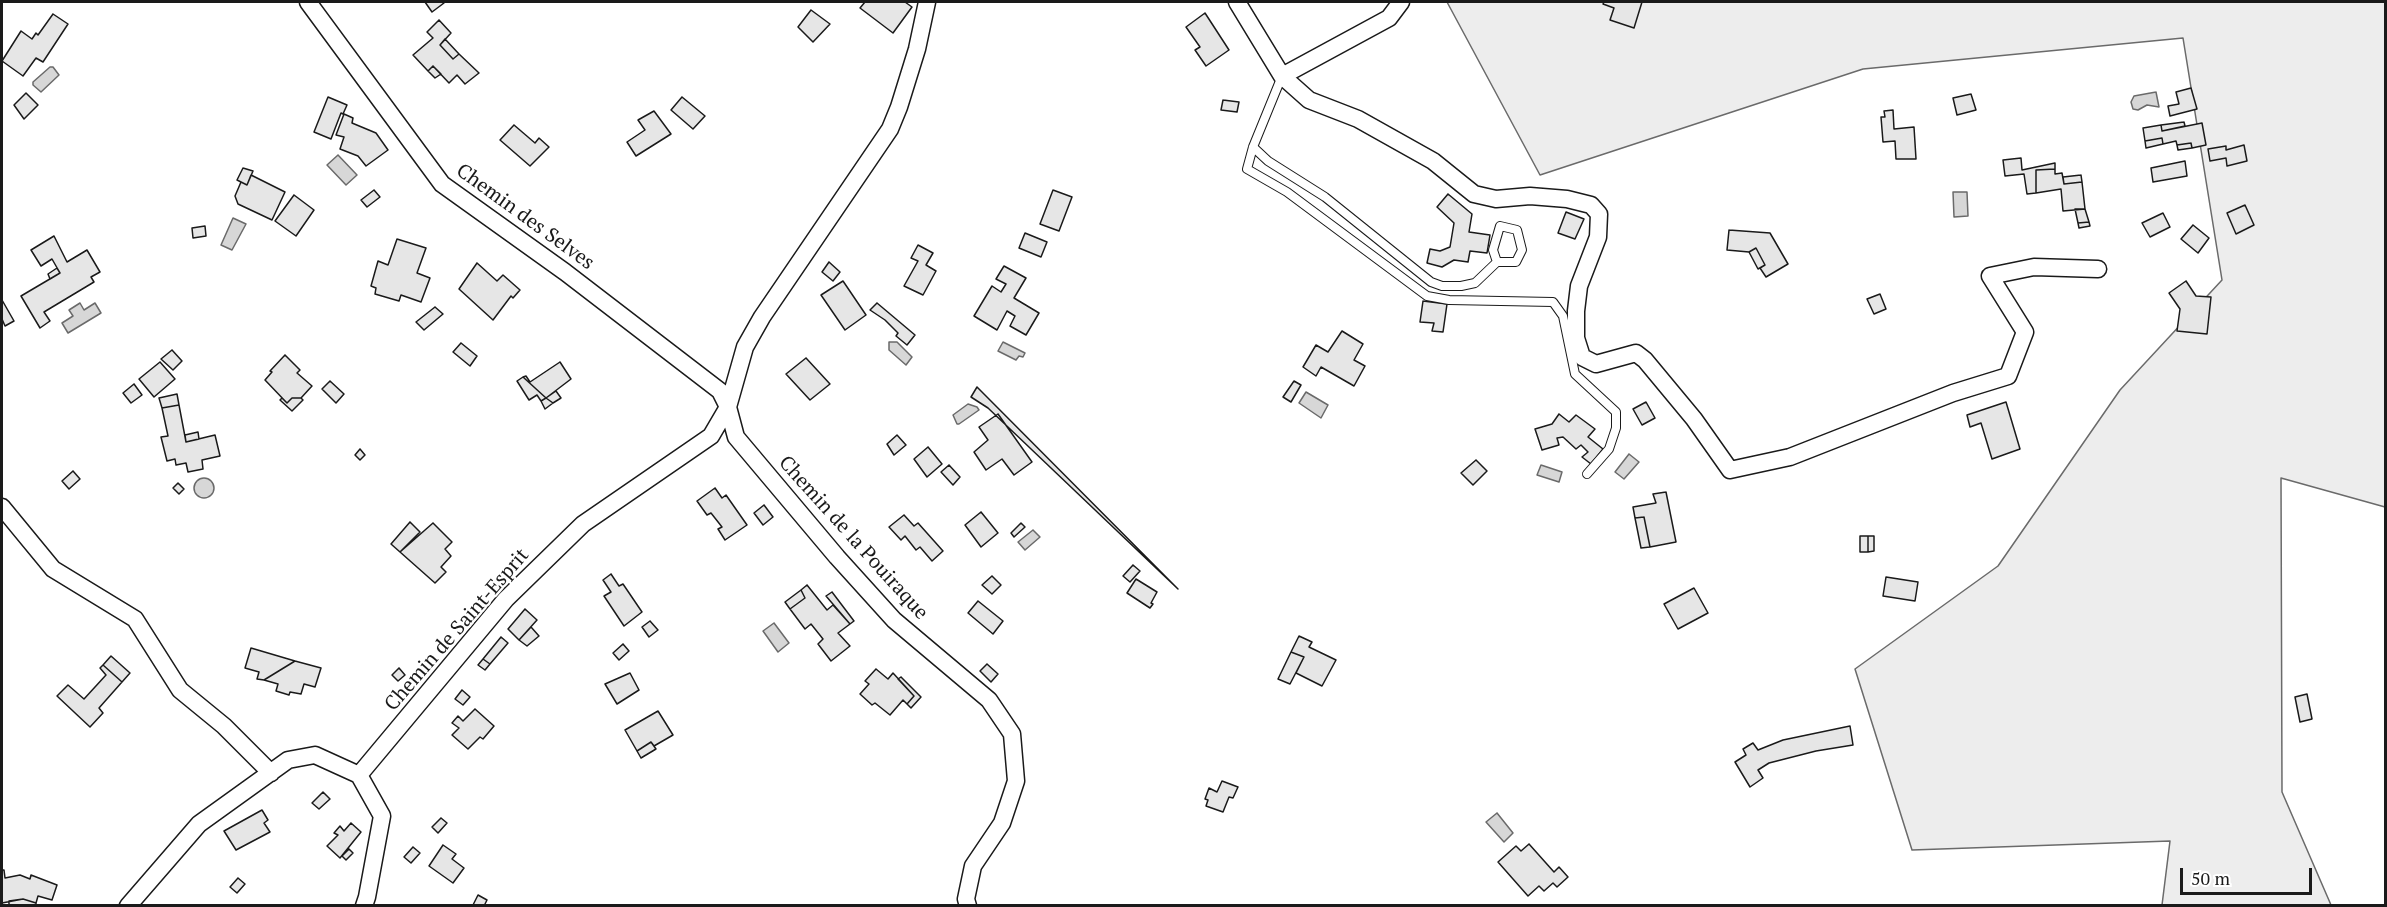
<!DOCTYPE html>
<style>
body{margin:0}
#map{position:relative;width:2387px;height:907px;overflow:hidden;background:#fff;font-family:"PT Serif",serif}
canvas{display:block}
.frame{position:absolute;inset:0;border:3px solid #1a1a1a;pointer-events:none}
.scale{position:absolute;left:2180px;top:868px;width:132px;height:27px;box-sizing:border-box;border:3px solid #1a1a1a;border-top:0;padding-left:8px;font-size:18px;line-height:21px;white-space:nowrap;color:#1a1a1a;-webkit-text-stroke:4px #fff;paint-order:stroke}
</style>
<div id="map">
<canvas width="2387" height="907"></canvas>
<div class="frame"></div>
<div class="scale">50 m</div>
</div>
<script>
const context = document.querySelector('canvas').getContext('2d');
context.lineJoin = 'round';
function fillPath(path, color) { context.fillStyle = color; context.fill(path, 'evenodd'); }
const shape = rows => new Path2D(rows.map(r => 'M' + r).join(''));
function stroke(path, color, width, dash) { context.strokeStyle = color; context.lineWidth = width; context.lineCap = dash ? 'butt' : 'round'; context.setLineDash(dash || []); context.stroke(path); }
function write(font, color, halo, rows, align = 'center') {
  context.font = font + ' "PT Serif",serif'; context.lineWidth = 4.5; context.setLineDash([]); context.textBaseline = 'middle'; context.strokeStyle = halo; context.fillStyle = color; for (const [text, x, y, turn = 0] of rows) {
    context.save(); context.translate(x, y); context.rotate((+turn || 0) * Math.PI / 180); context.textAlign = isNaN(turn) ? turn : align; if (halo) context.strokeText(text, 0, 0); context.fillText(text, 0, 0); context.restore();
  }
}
const built = shape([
 [1447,2,2385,2,2385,507,2281,478,2282,792,2331,905,2162,905,2170,841,1912,850,1855,669,1998,566,2120,390,2222,280,2183,38,1863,69,1540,175,1447,2]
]);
fillPath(built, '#ededed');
stroke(built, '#6a6a6a', 1.5);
const water = shape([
 [50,67,53,67,59,75,41,92,33,85,33,82,50,67],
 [2156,92,2159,107,2147,105,2138,110,2133,109,2131,102,2134,96,2156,92],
 [338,155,357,175,346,185,327,165,338,155],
 [1953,192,1967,192,1968,216,1954,217,1953,192],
 [233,218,246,224,232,250,221,245,233,218],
 [80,303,84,310,95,303,101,313,68,333,62,323,73,316,69,310,80,303],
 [889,342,897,342,912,357,906,365,889,350,889,342],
 [1003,342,1025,353,1023,357,1019,356,1016,360,998,351,1003,342],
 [1306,392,1328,405,1321,418,1299,403,1306,392],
 [968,404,977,407,979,410,959,424,957,424,953,415,968,404],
 [1629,454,1639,462,1624,479,1615,472,1629,454],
 [1541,465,1562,472,1559,482,1537,475,1541,465],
 '194 488a10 10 0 1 1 20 0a10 10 0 1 1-20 0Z',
 [1033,530,1040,537,1025,550,1018,542,1033,530],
 [774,623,789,643,778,652,763,631,774,623],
 [1497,813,1513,833,1504,842,1486,822,1497,813]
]);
fillPath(water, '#d7d7d7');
stroke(water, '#6a6a6a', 1.5);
const building = shape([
 [425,2,442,2,444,3,432,12,425,2],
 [865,2,905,2,912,7,893,33,860,8,865,2],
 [1604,2,1642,2,1634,28,1610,20,1614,8,1603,4,1604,2],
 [811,10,830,24,813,42,798,27,811,10],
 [1205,13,1229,50,1206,66,1195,50,1200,47,1186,27,1205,13],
 [53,14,68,24,43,62,36,58,23,76,2,61,21,31,32,39,36,33,38,35,53,14],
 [439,20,451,33,440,45,453,59,459,54,479,73,465,84,457,75,449,83,433,66,428,71,413,55,433,38,427,32,439,20],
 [445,39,459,54,453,59,440,45,445,39],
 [433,66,441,74,435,78,428,71,433,66],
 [2191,88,2197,109,2170,116,2168,106,2179,104,2176,92,2191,88],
 [26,93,38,105,24,119,14,105,26,93],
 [1971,94,1976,110,1957,115,1953,98,1971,94],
 [328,97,347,105,343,114,341,113,331,139,314,132,328,97],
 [682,97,705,116,693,129,671,110,682,97],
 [1223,100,1239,102,1237,112,1221,110,1223,100],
 [1893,110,1894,129,1914,127,1916,159,1896,159,1895,141,1883,142,1881,117,1885,117,1884,111,1893,110],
 [654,111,671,134,636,156,627,142,645,130,638,120,654,111],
 [344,114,353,118,352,123,376,133,388,150,366,166,358,156,340,149,344,137,336,135,344,114],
 [2184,122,2185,126,2162,131,2161,125,2184,122],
 [2202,123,2206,145,2192,148,2191,143,2177,145,2176,141,2163,144,2162,138,2145,141,2143,128,2161,125,2162,131,2202,123],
 [514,125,535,143,539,138,549,147,530,166,500,140,514,125],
 [2162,138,2163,144,2146,148,2145,141,2162,138],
 [2191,143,2192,148,2178,150,2177,145,2191,143],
 [2244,145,2247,161,2227,166,2226,158,2210,161,2208,149,2226,146,2226,150,2244,145],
 [2021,158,2022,170,2055,163,2055,169,2036,170,2036,193,2027,194,2024,174,2005,176,2003,160,2021,158],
 [2185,161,2187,176,2153,182,2151,168,2185,161],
 [243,168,253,171,247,185,237,180,243,168],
 [2055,169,2055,174,2062,173,2064,184,2082,182,2085,209,2063,211,2061,189,2036,193,2036,170,2055,169],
 [251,175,285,192,272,220,238,204,235,196,241,182,247,185,251,175],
 [2081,175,2082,182,2064,184,2063,177,2081,175],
 [374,190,380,197,367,207,361,200,374,190],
 [1053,190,1072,197,1059,231,1040,224,1053,190],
 [1448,194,1472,214,1469,232,1490,235,1487,253,1470,251,1468,262,1454,260,1442,267,1427,263,1430,249,1440,251,1450,247,1454,223,1437,207,1448,194],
 [294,195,314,210,296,236,275,221,294,195],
 [2245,205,2254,225,2236,234,2227,213,2245,205],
 [2075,209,2085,209,2089,222,2078,223,2075,209],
 [1566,212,1584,219,1575,239,1558,233,1566,212],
 [2163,213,2170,227,2150,237,2142,223,2163,213],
 [2089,222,2090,226,2079,228,2078,223,2089,222],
 [2193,225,2209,238,2198,253,2181,239,2193,225],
 [205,226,206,236,193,238,192,228,205,226],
 [1729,230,1770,233,1788,264,1766,277,1760,268,1765,265,1756,248,1749,252,1727,250,1729,230],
 [1025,233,1047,242,1041,257,1019,248,1025,233],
 [54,236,67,262,87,250,100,272,91,277,94,282,44,312,50,321,40,328,21,296,60,273,52,259,41,266,31,250,54,236],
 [397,239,426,248,417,273,430,278,421,302,401,295,399,301,375,294,376,288,371,286,378,261,388,265,397,239],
 [918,245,933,253,926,265,936,271,923,295,904,286,918,261,911,258,918,245],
 [1756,248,1765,265,1758,269,1749,252,1756,248],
 [829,262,840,272,833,281,822,272,829,262],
 [477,263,497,281,503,275,520,290,513,298,511,296,493,320,459,289,477,263],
 [1004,266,1026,278,1014,298,1039,313,1026,335,1010,326,1015,316,1007,311,997,330,974,316,992,286,1001,292,1006,284,996,279,1004,266],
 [57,268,60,273,50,279,48,274,57,268],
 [843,281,866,315,845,330,821,295,843,281],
 [2186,281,2196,296,2211,297,2207,334,2177,331,2180,309,2169,293,2186,281],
 [1880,294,1886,309,1874,314,1867,299,1880,294],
 [2,300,14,321,5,326,2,319,2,300],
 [1423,301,1447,304,1443,332,1432,331,1434,323,1420,322,1423,301],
 [877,303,915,335,907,345,896,336,898,333,885,320,870,310,877,303],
 [435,307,443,314,424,330,416,322,435,307],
 [1342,331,1363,344,1354,360,1365,366,1354,386,1321,367,1316,376,1303,367,1316,345,1328,352,1342,331],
 [461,343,477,356,470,366,453,352,461,343],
 [172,350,182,361,173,370,161,359,172,350],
 [285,355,300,370,297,373,312,386,301,398,292,398,287,403,265,380,272,372,270,371,285,355],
 [806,358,830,384,810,400,786,374,806,358],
 [160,362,175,379,154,397,139,379,160,362],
 [560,362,571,379,546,398,523,377,526,376,530,382,560,362],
 [523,377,546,398,541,401,537,395,529,400,517,381,523,377],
 [330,381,344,394,336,403,322,389,330,381],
 [1294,381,1301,385,1291,402,1283,397,1294,381],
 [134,384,142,395,131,403,123,393,134,384],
 [977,387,1178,589,988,408,971,397,977,387],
 [556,391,561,398,553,403,546,398,556,391],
 [177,394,179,405,162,408,159,398,177,394],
 [282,398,287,403,292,398,301,398,303,400,292,411,280,400,282,398],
 [546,398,553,403,545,409,541,401,546,398],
 [1646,402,1655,418,1642,425,1633,409,1646,402],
 [2006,402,2020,449,1992,459,1981,423,1970,427,1967,415,2006,402],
 [179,405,186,442,215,435,220,456,202,460,203,469,188,472,186,463,176,465,175,459,167,461,161,437,168,436,162,408,179,405],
 [998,414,1032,462,1014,475,1002,459,986,470,974,452,988,440,979,427,998,414],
 [1559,414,1569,422,1576,415,1595,429,1588,437,1603,449,1591,464,1582,457,1588,452,1581,445,1576,449,1563,437,1557,438,1559,445,1542,450,1535,429,1552,424,1559,414],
 [198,432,199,439,186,442,185,435,198,432],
 [897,435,906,445,894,455,887,444,897,435],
 [928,447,942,464,927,477,914,459,928,447],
 [360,449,365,455,360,460,355,455,360,449],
 [1476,460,1487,471,1473,485,1461,473,1476,460],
 [949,465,960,477,953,485,941,472,949,465],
 [73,471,80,479,69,489,62,481,73,471],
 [178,483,184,489,179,494,173,488,178,483],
 [715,488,722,498,726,495,747,525,725,540,718,529,722,527,711,513,707,515,697,501,715,488],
 [1666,492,1676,542,1650,547,1644,517,1635,518,1633,507,1656,503,1653,494,1666,492],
 [764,505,773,517,763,525,754,513,764,505],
 [981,512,998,533,981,547,965,525,981,512],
 [904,515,914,526,918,523,943,551,932,561,920,547,916,550,905,536,901,540,889,527,904,515],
 [1644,517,1650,547,1641,548,1635,518,1644,517],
 [410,522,420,532,400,552,391,544,410,522],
 [433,523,452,542,445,549,451,556,441,567,446,572,435,583,400,552,433,523],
 [1021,523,1025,527,1014,537,1011,533,1021,523],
 [1860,536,1868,536,1868,552,1860,552,1860,536],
 [1868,536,1874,536,1874,551,1868,552,1868,536],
 [1133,565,1140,571,1130,582,1123,576,1133,565],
 [611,574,619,586,623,584,642,612,624,626,604,596,611,592,603,580,611,574],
 [992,576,1001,585,992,594,982,585,992,576],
 [1886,577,1918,582,1915,601,1883,596,1886,577],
 [1136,579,1157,592,1151,603,1153,604,1150,608,1127,593,1136,579],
 [807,585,827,610,833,605,850,624,838,633,850,646,831,661,818,644,823,639,811,624,805,629,790,609,805,598,801,590,807,585],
 [1694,588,1708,613,1678,629,1664,604,1694,588],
 [801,590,805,598,790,609,785,602,801,590],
 [832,592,854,621,850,624,826,596,832,592],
 [978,601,1003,621,993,634,968,613,978,601],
 [525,609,537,620,519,640,508,629,525,609],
 [650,621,658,630,649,637,642,627,650,621],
 [531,627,539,636,527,646,519,640,531,627],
 [1299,636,1312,642,1309,647,1336,660,1322,686,1296,673,1304,657,1291,652,1299,636],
 [501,637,508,643,490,664,483,659,501,637],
 [623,644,629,651,619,660,613,653,623,644],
 [251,648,295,661,264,680,257,679,259,672,245,668,251,648],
 [1291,652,1304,657,1290,684,1278,679,1291,652],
 [111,656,130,673,122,682,103,665,111,656],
 [483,659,490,664,485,670,478,665,483,659],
 [295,661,321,668,315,687,304,684,301,694,290,692,289,695,276,691,278,684,264,680,295,661],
 [987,664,998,674,991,682,980,671,987,664],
 [103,665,122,682,99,708,103,713,90,727,57,696,68,685,84,699,106,675,100,668,103,665],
 [399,668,405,675,398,681,392,675,399,668],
 [876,669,888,679,893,673,914,696,907,704,903,700,890,715,875,703,872,705,860,694,869,684,865,681,876,669],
 [630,673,639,690,617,704,605,684,630,673],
 [901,677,921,697,911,708,907,704,914,696,898,679,901,677],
 [462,690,470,697,463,705,455,699,462,690],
 [2307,694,2312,719,2300,722,2295,697,2307,694],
 [475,709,494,726,483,739,480,737,468,749,452,735,459,728,452,723,458,716,463,721,475,709],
 [658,711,673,735,654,746,651,742,637,751,625,730,658,711],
 [1850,726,1853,745,1816,751,1769,763,1758,770,1763,778,1750,787,1735,762,1746,755,1743,749,1753,743,1758,750,1783,740,1850,726],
 [651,742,656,749,641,758,637,751,651,742],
 [1222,781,1238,787,1233,798,1229,797,1223,812,1206,806,1208,800,1205,799,1209,788,1217,792,1222,781],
 [323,792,330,799,319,809,312,803,323,792],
 [262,810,268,820,264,823,270,832,236,850,224,831,262,810],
 [441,818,447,823,438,833,432,827,441,818],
 [351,823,361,832,340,858,327,846,338,835,334,833,340,826,344,831,351,823],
 [1529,844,1554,872,1559,867,1568,877,1557,887,1553,883,1544,891,1539,886,1528,896,1498,862,1516,846,1521,851,1529,844],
 [443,845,456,854,452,859,464,868,453,883,429,866,443,845],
 [413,847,420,853,411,863,404,857,413,847],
 [349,849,353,853,346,860,342,856,349,849],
 [2,870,4,870,5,878,20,875,30,879,31,875,57,885,52,900,38,896,36,903,23,899,2,903,2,870],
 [238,878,245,884,237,893,230,887,238,878],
 [478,895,487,900,484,906,473,905,478,895],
 [23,899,36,903,36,906,9,906,9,901,23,899]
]);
fillPath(building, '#e6e6e6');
stroke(building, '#1a1a1a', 1.5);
const lane = shape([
 [1282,76,1253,147,1247,169,1287,192,1427,296,1449,300,1553,302,1563,316,1575,374,1616,412,1616,428,1609,449,1587,474],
 [1253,147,1268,161,1325,197,1431,282,1442,286,1461,286,1475,283,1497,262,1516,262,1522,250,1517,230,1500,226,1493,250,1497,262]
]);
const street = shape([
 [308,2,442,184,565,272,720,391,728,407,736,437,837,557,894,620,989,700,1012,734,1016,781,1002,823,973,866,966,899,968,906],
 [1237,2,1282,76,1389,18,1401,2],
 [1282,76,1309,100,1358,119,1433,161,1474,194,1496,199,1530,196,1567,199,1591,205,1599,214,1598,237,1579,286,1576,311,1576,338,1582,357,1596,364,1636,353,1645,360,1694,419,1730,470,1790,457,1953,393,2008,376,2025,332,1990,276,2034,267,2098,269],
 [2,507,53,569,135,619,180,690,224,726,271,773],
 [359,775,382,816,367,897,364,906],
 [128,906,199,824,288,760,315,755,359,775,506,599,583,524,711,436,728,407,745,347,762,317,890,129,899,107,917,49,927,2]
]);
stroke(lane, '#1a1a1a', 10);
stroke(street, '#1a1a1a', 19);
stroke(lane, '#fff', 8);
stroke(street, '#fff', 16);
write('20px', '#1a1a1a', '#fff', [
 ["Chemin des Selves",525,217,36],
 ["Chemin de la Pouiraque",853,538,48],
 ["Chemin de Saint-Esprit",457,630,-49]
]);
</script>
